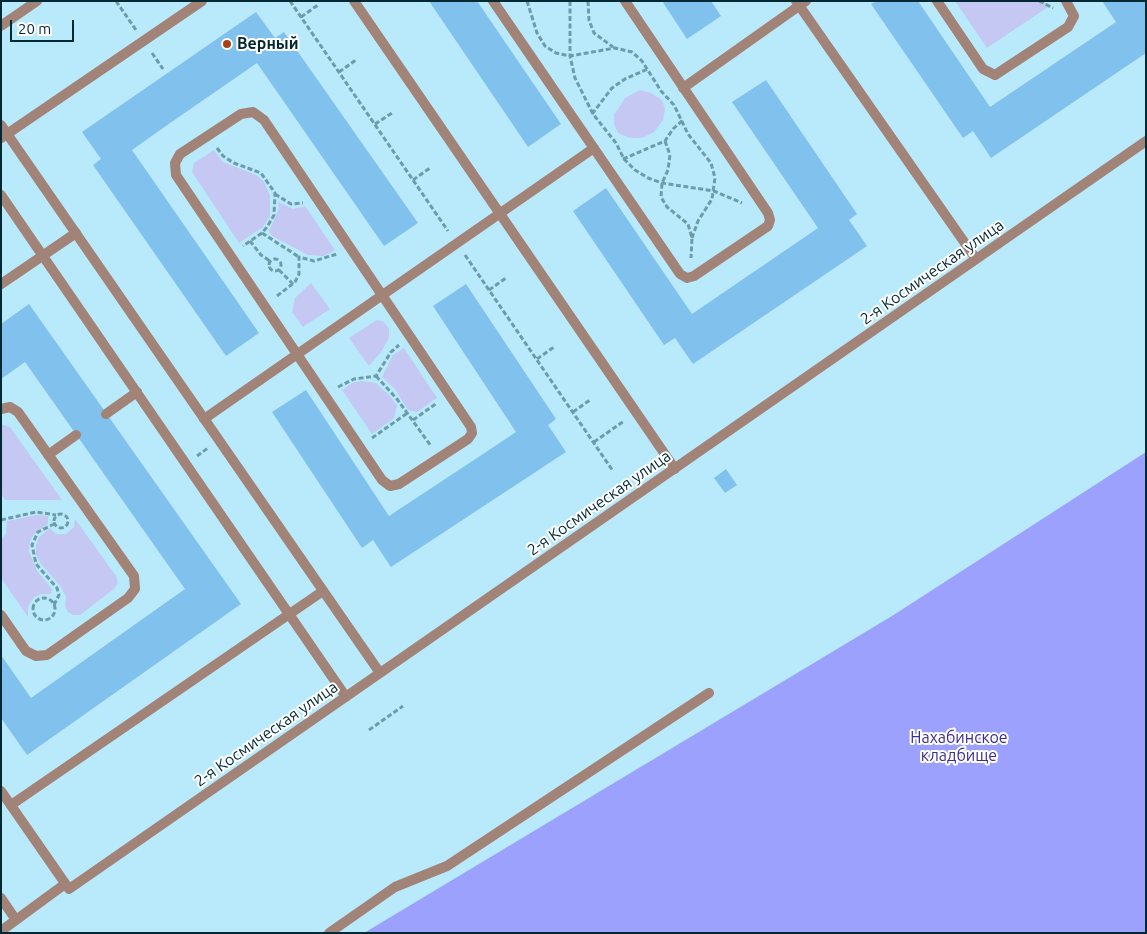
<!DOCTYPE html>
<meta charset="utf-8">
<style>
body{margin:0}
#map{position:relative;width:1147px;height:934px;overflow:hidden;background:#b9eafb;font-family:Ubuntu,sans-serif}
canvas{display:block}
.frame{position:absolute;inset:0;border:2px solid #012833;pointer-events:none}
.scale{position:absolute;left:10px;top:20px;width:64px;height:22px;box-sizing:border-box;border:2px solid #012833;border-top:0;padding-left:6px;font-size:15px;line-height:18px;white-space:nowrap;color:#012833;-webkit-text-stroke:4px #fff;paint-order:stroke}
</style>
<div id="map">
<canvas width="1147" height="934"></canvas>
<div class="frame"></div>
<div class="scale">20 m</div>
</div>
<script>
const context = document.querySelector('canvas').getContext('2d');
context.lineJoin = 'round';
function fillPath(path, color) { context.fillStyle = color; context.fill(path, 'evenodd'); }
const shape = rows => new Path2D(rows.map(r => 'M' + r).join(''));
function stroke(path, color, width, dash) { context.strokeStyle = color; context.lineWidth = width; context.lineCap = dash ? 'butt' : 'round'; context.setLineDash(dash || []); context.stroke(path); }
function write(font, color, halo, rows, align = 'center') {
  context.font = font + ' Ubuntu,sans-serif'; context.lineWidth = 4; context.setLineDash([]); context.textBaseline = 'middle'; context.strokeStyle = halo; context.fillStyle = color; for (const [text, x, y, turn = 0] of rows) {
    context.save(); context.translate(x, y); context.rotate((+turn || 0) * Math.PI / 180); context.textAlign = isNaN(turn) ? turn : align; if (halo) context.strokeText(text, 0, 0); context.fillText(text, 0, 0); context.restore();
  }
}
fillPath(shape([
 [955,1,1044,1,1048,7,987,48],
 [640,90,651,93,662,100,665,109,663,120,654,132,642,138,630,138,618,133,614,124,614,115,625,98],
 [214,150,223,162,256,175,264,182,270,196,270,216,263,227,239,243,192,172,194,163],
 [278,202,293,209,305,206,335,250,324,256,308,255,272,236,269,231,279,209],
 [311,283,330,309,303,327,292,312,295,298],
 [377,320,384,322,389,329,389,338,381,352,369,366,349,338],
 [404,348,437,398,417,412,408,410,395,389,382,377,393,355],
 [362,381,376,383,390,396,397,406,394,418,372,434,342,390,352,383],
 [1,424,10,427,62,500,5,500,1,494],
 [37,515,48,516,48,524,34,534,30,541,29,551,37,571,52,589,51,594,41,594,33,598,28,607,28,617,1,578,1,539,6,534,7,521],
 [75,519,116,576,118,583,114,589,80,615,73,615,68,612,65,606,66,597,61,587,41,564,36,554,36,545,39,537,50,528,56,534,66,534,74,527]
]), '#c4c8f3');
fillPath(shape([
 [1146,452,1146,933,364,933,892,616]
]), '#9ca1fd');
fillPath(shape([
 [429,1,477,1,561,124,528,147],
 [662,1,711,1,721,16,687,39],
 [876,1,918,1,990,107,1116,22,1102,1,1146,1,1146,53,991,158,973,131,963,138,871,4],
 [256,12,275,38,284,32,418,223,384,246,257,63,173,121,132,150,259,333,226,356,93,165,101,159,82,132],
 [766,80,857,214,849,220,867,246,693,364,675,338,664,345,573,211,606,188,692,314,818,228,732,102],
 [466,284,556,419,548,425,566,452,391,567,373,540,362,548,272,412,306,390,389,516,474,460,516,432,433,306],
 [29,304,241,604,27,755,1,718,1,655,31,698,185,589,25,362,1,379,1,324],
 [726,469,737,485,725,493,714,478]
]), '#81c1ee');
stroke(shape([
 [116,1,136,30],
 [290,1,448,231],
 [527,1,537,33,545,46,556,53,570,56,615,48,632,52,642,61,661,91,674,105,688,134,711,163,715,178,712,199,698,221,692,238],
 [570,1,570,56,575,78,593,114,616,143,624,159,635,170,648,178,662,183,714,191,742,203],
 [588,1,589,20,594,33,613,47],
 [1039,1,1053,8],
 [301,17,318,5],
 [152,53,163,69],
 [339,72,356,60],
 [592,114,612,88,625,79,648,69],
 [375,124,392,113],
 [665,141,670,155,668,170,662,183,661,197,667,207,688,224,692,238,691,258],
 [217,148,223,156,234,163,261,173,275,193,274,215,267,227,262,233,243,246],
 [623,159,665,141,673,129,683,120],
 [413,180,430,168],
 [275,194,291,204,303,203],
 [262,233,299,257],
 [250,241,261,255,270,261],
 [465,255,613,471],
 '269 265a6 6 0 1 1 12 0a6 6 0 1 1-12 0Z',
 [279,270,293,284],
 [489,290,506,278],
 [277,296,295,282,299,274,299,257,314,261,337,254],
 [537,359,554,347],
 [376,376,397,399,431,446],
 [338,387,354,379,376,376,391,352,399,345],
 [573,412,590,400],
 [413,420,437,403],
 [372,438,406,414],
 [594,442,624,421],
 [197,456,208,448],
 '54 521a7 7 0 1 1 14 0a7 7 0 1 1-14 0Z',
 [1,520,36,512,56,515],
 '33 609a11 11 0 1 1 22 0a11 11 0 1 1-22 0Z',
 [54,605,59,595,57,588,36,564,32,545,38,532,54,524],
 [369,730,403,706]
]), '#6e9baa', 3, [5, 2.5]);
stroke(shape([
 [493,1,680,274,687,278,694,276,768,226,770,220,768,213,625,1],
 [937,1,983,69,995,75,1068,27,1074,16,1066,1],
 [683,88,806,1],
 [253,112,264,120,471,427,472,433,468,439,399,484,390,486,382,480,176,175,175,163,180,154,241,114,253,112],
 [1,284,76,233],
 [1,409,10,407,18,412,134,576,135,589,128,598,47,655,36,656,26,651,1,615],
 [106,414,137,392],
 [204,419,594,148],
 [48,455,76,435],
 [11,805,323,591],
 [1,898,16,920],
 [1,931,65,884],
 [329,933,395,887,447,866,709,693]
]), '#a28378', 10);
stroke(shape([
 [354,1,675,469],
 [796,1,976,259],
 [1,26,37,1],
 [1,125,380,673],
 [1,138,202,1],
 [1,195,346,697],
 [1,791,69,889,1146,141]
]), '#a28378', 10);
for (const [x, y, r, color] of [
 [227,44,5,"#a74116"]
]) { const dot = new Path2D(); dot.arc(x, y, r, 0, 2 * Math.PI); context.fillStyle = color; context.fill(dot); stroke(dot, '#fff', 2); }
write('bold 16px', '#012833', '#fff', [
 ["Верный",237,44]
], 'left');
write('16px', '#012833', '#fff', [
 ["2-я Космическая улица",932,272,-35],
 ["2-я Космическая улица",599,503,-35],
 ["2-я Космическая улица",266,734,-35]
]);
write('16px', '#382d95', '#fff', [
 ["Нахабинское",959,738],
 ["кладбище",959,756]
]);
</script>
